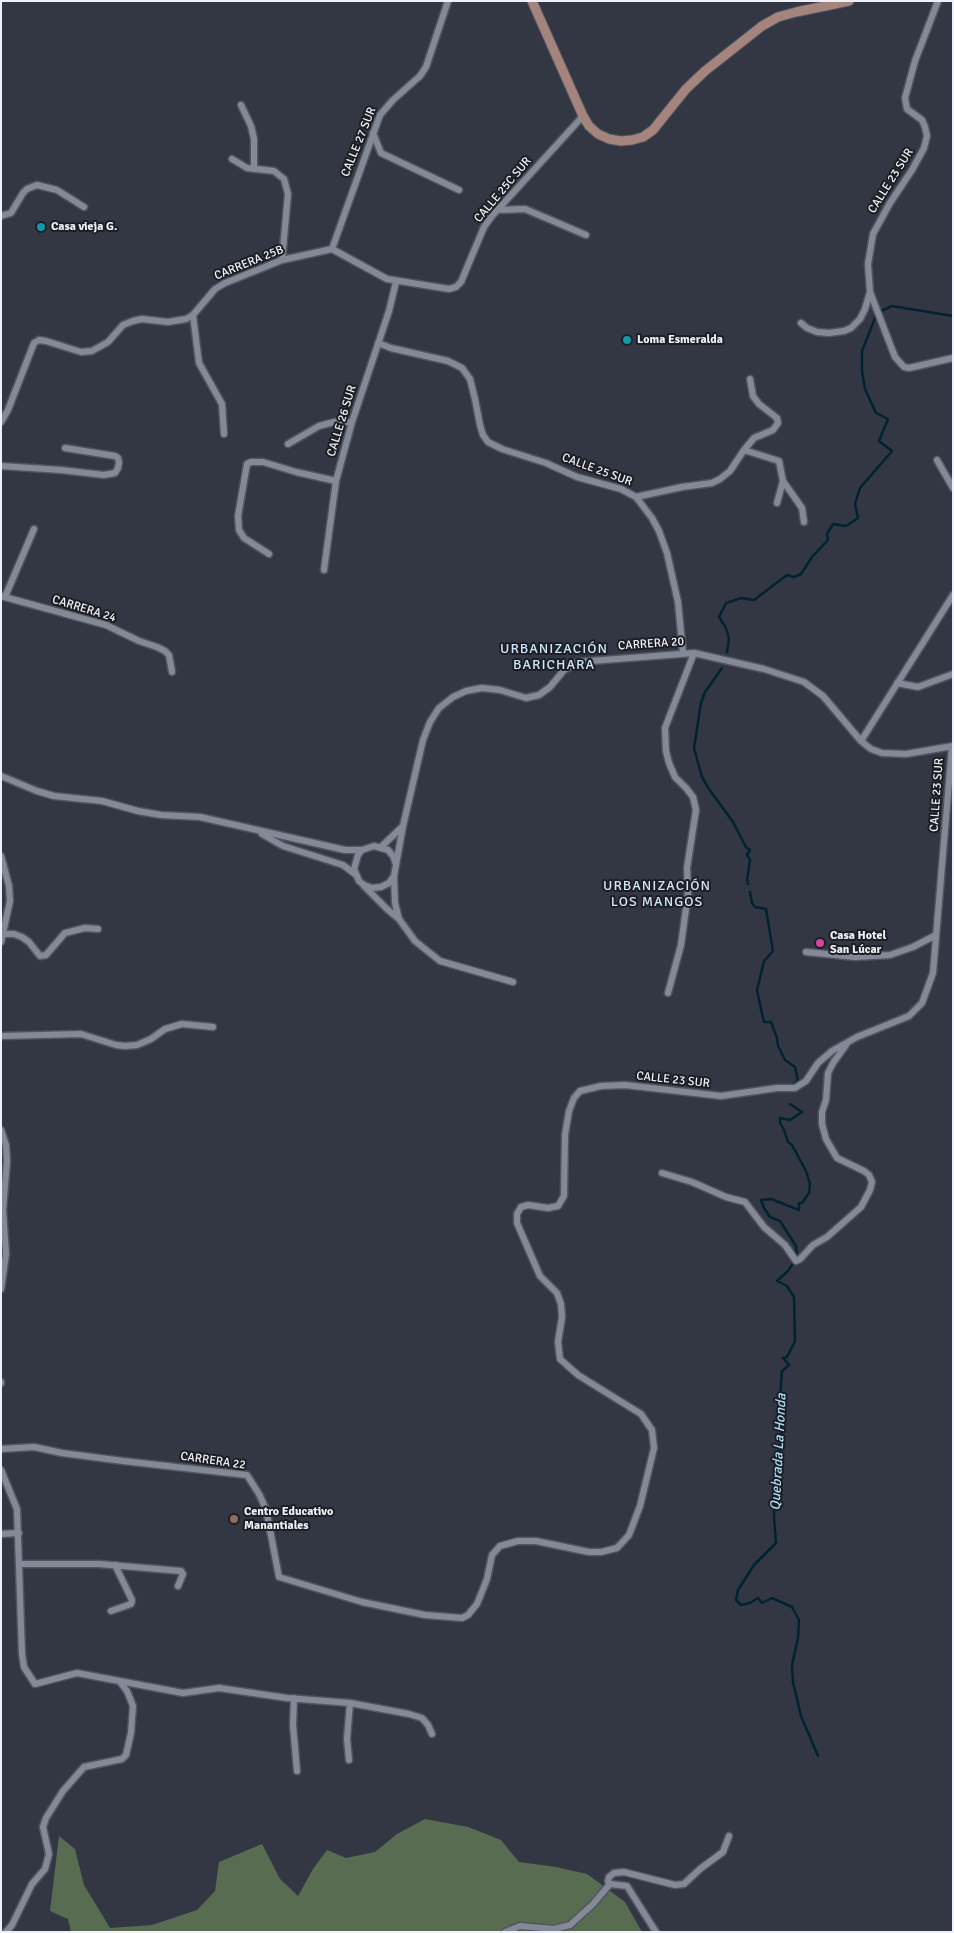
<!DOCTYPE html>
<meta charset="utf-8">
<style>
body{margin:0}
#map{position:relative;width:954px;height:1933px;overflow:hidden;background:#333743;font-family:Signika,sans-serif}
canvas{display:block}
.frame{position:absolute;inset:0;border:2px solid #eef1f9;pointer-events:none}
</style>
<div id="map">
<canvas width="954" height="1933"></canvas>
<div class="frame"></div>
</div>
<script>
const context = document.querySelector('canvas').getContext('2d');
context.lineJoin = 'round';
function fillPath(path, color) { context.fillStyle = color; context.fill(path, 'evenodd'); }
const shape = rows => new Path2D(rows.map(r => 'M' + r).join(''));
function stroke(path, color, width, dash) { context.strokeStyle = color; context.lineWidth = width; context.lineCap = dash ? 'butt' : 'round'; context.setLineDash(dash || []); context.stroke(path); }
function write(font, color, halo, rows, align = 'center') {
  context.font = font + ' Signika,sans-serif'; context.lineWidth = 4; context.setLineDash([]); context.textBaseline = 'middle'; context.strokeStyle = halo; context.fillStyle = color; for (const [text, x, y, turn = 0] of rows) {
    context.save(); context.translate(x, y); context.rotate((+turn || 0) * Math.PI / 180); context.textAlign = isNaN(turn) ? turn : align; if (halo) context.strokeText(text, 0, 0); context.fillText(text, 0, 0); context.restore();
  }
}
fillPath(shape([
 [425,1819,468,1827,501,1840,519,1862,556,1867,587,1874,625,1902,642,1932,71,1932,68,1919,50,1911,59,1836,75,1849,84,1885,110,1928,152,1925,197,1910,215,1891,219,1862,262,1844,280,1879,298,1896,313,1869,327,1850,346,1858,375,1852,397,1834]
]), '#586c52');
stroke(shape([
 [727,652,729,639,726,628,719,617,726,603,741,598,754,600,787,575,794,577,801,574,812,557,828,540,827,534,833,524,846,526,858,518,855,504,860,488,892,451,879,441,888,419,876,413,865,389,862,371,862,351,877,313,892,306,953,316],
 [722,668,705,692,701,703,694,748,702,777,709,789,733,822,746,847,750,850,747,855,750,860,747,880,748,884],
 [750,892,752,903,755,907,766,909,773,951,764,961,757,990,762,1014,764,1022,771,1022,777,1038,778,1046,785,1060,795,1067,798,1081,791,1086],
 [790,1104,802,1112,790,1120,780,1118,780,1123,784,1130,788,1142,792,1145,806,1171,810,1184,809,1193,802,1203,799,1203,799,1210,771,1199,761,1200,764,1208,770,1217,780,1221,796,1246,797,1258,788,1271,777,1281,787,1286,794,1297,795,1341,787,1357,783,1358,789,1365,782,1371,780,1397,783,1417,780,1447,775,1473,774,1518,776,1543,754,1565,738,1590,736,1600,741,1605,750,1603,758,1598,762,1603,772,1598,792,1607,799,1620,798,1638,792,1665,793,1682,801,1716,818,1756]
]), '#002331', 2.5);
const street = shape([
 [241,105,251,126,254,139,254,169],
 [373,133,381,153,459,190],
 [232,159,247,168,274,171,284,179,288,194,282,260],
 [498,210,525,209,586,235],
 [1,216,11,213,23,193,27,189,37,185,57,190,84,207],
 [332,249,380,115,393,100,420,76,426,67,448,1],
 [870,292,895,357,904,367,909,368,953,358],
 [193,315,199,363,222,404,224,434],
 [801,323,807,328,817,332,829,333,844,331,851,328,860,319,865,309,870,292,868,264,873,234,890,203,912,170,924,148,927,136,925,127,922,120,907,109,905,98,915,61,938,1],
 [378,343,391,348,448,361,462,368,470,379,475,399,480,425,483,435,488,442,502,449,546,463,577,477,621,489,636,497,652,518,659,531,667,553,678,602,683,653],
 [1,422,8,410,34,343,39,340,46,341,81,352,92,351,108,342,123,325,133,321,142,319,168,322,186,319,193,315,215,289,225,283,282,260,332,249,387,279,449,289,456,287,461,282,484,227,492,216,583,116],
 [288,444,319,426,334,422,352,422],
 [744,450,754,438,773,430,778,423,777,418,759,404,753,396,750,379],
 [937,460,953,488],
 [1,466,61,470,104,475,115,473,118,468,119,462,118,458,115,456,65,448],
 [636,497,682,487,712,483,720,479,730,471,744,450,779,461,783,481,802,508,804,522],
 [777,503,783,481],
 [269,554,244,538,239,530,238,516,247,464,251,462,263,462,296,472,336,481],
 [324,570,336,481,352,422,389,311,396,282],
 [1,596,106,625,139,641,157,647,165,651,169,655,172,672],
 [5,597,34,529],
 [897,683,918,687,953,674],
 [861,741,953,595],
 [1,776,37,791,54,796,102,801,138,811,161,815,200,817,345,850,362,850],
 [262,834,283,846,343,865,355,874],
 [381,847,403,826],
 [1,856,9,886,10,901,1,942],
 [396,864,393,856,388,850,374,846,362,850,358,855,354,869,359,881,364,885,372,888,381,887,389,883,394,876,403,826,423,740,430,722,439,708,453,697,466,691,482,688,500,690,526,698,539,695,550,687,564,670,578,662,694,653,764,669,804,682,823,696,861,741,871,749,882,753,906,754,953,746],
 [394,876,395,903,399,919],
 [364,886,387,909,399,919,415,941,440,961,513,982],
 [1,934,14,934,22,937,29,942,40,956,46,955,65,933,85,928,98,929],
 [806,952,855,957,890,955,913,947,936,935],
 [668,993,681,945,688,894,687,868,696,810,693,797,686,788,675,777,669,763,666,751,665,728,694,653],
 [1,1036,81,1034,116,1045,125,1046,137,1045,151,1039,165,1029,182,1024,213,1027],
 [1,1130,6,1145,7,1161,3,1210,6,1254,1,1289],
 [662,1173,692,1182,726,1197,745,1202,764,1227,785,1245,796,1261,800,1259,813,1245,827,1237,861,1207,870,1190,872,1182,869,1175,864,1171,837,1158,826,1139,822,1124,822,1112,826,1100,828,1073,833,1063,846,1045],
 [1,1382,1,1383],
 [1,1449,34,1447,62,1453,123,1461,247,1475,259,1494,266,1509,279,1577,362,1602,425,1615,462,1618,468,1615,477,1604,487,1579,492,1555,500,1546,518,1541,536,1541,589,1552,601,1552,617,1548,629,1535,640,1506,654,1448,652,1430,641,1414,578,1375,560,1359,558,1342,562,1317,561,1304,557,1293,540,1276,517,1223,517,1214,521,1207,528,1205,548,1208,558,1206,564,1196,565,1135,569,1111,574,1098,580,1091,601,1086,625,1085,721,1096,777,1088,795,1088,806,1081,818,1063,832,1051,857,1037,909,1016,922,1003,933,973,952,746],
 [1,1470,17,1509,22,1654,24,1667,35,1684,77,1673,183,1693,219,1688,287,1698,350,1703,409,1714,422,1718,428,1725,432,1734],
 [1,1534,19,1533],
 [19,1564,99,1564,181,1571,183,1574,178,1586],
 [111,1611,131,1604,132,1600,115,1565],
 [294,1698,293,1725,297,1771],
 [349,1760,347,1739,350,1703],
 [6,1932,12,1925,32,1884,45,1869,49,1854,43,1827,46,1818,63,1791,84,1767,122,1759,126,1755,131,1733,133,1706,127,1691,120,1682],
 [505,1932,520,1926,554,1929,570,1925,593,1904,610,1884],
 [656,1932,627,1886,610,1884,608,1881,609,1877,614,1873,624,1872,675,1885,684,1884,700,1869,723,1852,729,1836]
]);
const secondary = shape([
 [532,1,583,116,589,126,598,134,609,139,621,141,632,140,643,137,653,130,686,89,705,71,762,26,778,17,796,12,849,1]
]);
stroke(street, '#52555f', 9);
stroke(secondary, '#52555f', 11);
stroke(street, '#848997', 6);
stroke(secondary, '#a5847e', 9);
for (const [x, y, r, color] of [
 [41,227,5,"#0f9aa8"],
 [627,340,5,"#0f9aa8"],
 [820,943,5,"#d1479c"],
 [234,1519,5,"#8d6e63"]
]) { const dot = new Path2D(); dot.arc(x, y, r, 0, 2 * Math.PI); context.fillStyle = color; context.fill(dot); stroke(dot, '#1d1e24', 2); }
write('12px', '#eef1f9', '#1d1e24', [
 ["CALLE 27 SUR",359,142,-68],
 ["CALLE 23 SUR",891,181,-58],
 ["CALLE 25C SUR",503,190,-50],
 ["CARRERA 25B",249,263,-22],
 ["CALLE 26 SUR",342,421,-73],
 ["CALLE 25 SUR",597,470,20],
 ["CARRERA 24",84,609,17],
 ["CARRERA 20",651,644,-4],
 ["CALLE 23 SUR",937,795,-86],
 ["CALLE 23 SUR",673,1080,6],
 ["CARRERA 22",213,1461,8]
]);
write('bold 12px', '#eef1f9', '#1d1e24', [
 ["Casa vieja G.",51,227],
 ["Loma Esmeralda",637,340],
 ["Casa Hotel",830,936],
 ["San Lúcar",830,950],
 ["Centro Educativo",244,1512],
 ["Manantiales",244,1526]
], 'left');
context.letterSpacing = '1px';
write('14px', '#cce5fb', '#1d1e24', [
 ["URBANIZACIÓN",554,649],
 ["BARICHARA",554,665],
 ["URBANIZACIÓN",657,886],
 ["LOS MANGOS",657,902]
]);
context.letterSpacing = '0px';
write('italic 14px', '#addff8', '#1d1e24', [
 ["Quebrada La Honda",779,1452,-87]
]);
</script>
